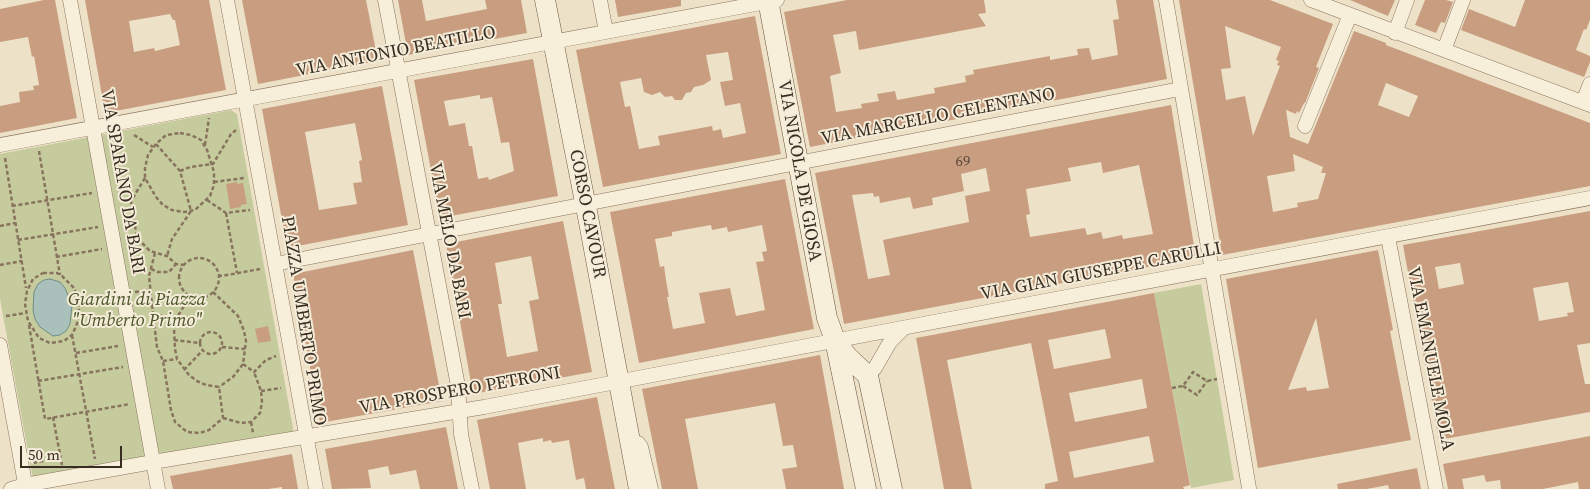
<!DOCTYPE html>
<style>
body{margin:0}
#map{position:relative;width:1590px;height:489px;overflow:hidden;background:#ede2c8;font-family:"Source Serif 4",serif}
canvas{display:block}
.scale{position:absolute;left:20px;top:446px;width:102px;height:22px;box-sizing:border-box;border:2px solid #392d21;border-top:0;padding-left:6px;font-size:15px;line-height:18px;white-space:nowrap;color:#392d21;-webkit-text-stroke:4px #f4ecd8;paint-order:stroke}
</style>
<div id="map">
<canvas width="1590" height="489"></canvas>
<div class="scale">50 m</div>
</div>
<script>
const context = document.querySelector('canvas').getContext('2d');
context.lineJoin = 'round';
function fillPath(path, color) { context.fillStyle = color; context.fill(path, 'evenodd'); }
const shape = rows => new Path2D(rows.map(r => 'M' + r).join(''));
function stroke(path, color, width, dash) { context.strokeStyle = color; context.lineWidth = width; context.lineCap = dash ? 'butt' : 'round'; context.setLineDash(dash || []); context.stroke(path); }
function write(font, color, halo, rows, align = 'center') {
  context.font = font + ' "Source Serif 4",serif'; context.lineWidth = 4; context.setLineDash([]); context.textBaseline = 'middle'; context.strokeStyle = halo; context.fillStyle = color; for (const [text, x, y, turn = 0] of rows) {
    context.save(); context.translate(x, y); context.rotate((+turn || 0) * Math.PI / 180); context.textAlign = isNaN(turn) ? turn : align; if (halo) context.strokeText(text, 0, 0); context.fillText(text, 0, 0); context.restore();
  }
}
fillPath(shape([
 [231,110,237,114,294,434,33,479,0,299,0,154],
 [1201,284,1234,480,1191,488,1154,293]
]), '#c5cb9c');
const water = shape([
 [50,279,60,282,65,288,72,305,70,324,66,331,60,335,53,336,40,327,35,319,33,310,34,292,38,284,44,280,50,279]
]);
fillPath(water, '#a9c1ba');
stroke(water, '#708f87', 1);
fillPath(shape([
 [44,0,55,0,77,118,0,133,0,106,20,102,19,92,34,90,33,86,39,85,34,56,32,57,28,37,0,42,0,9],
 [85,0,209,0,226,90,105,113],
 [170,14,173,20,175,20,180,45,155,51,154,48,134,52,129,21],
 [242,0,366,0,378,61,258,84],
 [398,0,422,0,426,21,487,9,485,0,521,0,527,33,408,55],
 [615,0,681,0,681,6,618,17],
 [847,0,984,0,986,13,978,14,986,26,859,50,856,31,833,35,841,73,830,76,836,112,862,108,861,104,879,101,877,94,895,91,897,100,935,93,934,88,966,82,965,76,974,74,973,70,1050,56,1050,60,1078,55,1077,49,1089,48,1092,60,1118,55,1113,20,1119,19,1116,0,1153,0,1167,79,810,147,784,12],
 [1179,0,1270,0,1333,24,1316,67,1319,68,1305,103,1304,103,1299,113,1297,111,1296,114,1286,110,1290,137,1308,144,1354,31,1386,43,1386,45,1590,123,1590,186,1222,255],
 [1225,26,1281,47,1276,60,1279,61,1277,65,1280,66,1253,136,1245,96,1226,100,1221,69,1231,68],
 [1386,83,1418,96,1409,117,1378,105],
 [1293,154,1323,167,1321,173,1326,173,1318,199,1297,203,1298,207,1273,212,1267,176,1295,171],
 [1350,0,1395,0,1388,16],
 [1425,0,1446,0,1453,2,1445,23,1441,22,1436,33,1415,25],
 [1525,0,1590,0,1590,20,1586,30,1584,29,1576,50,1590,56,1590,62,1584,77,1461,30,1469,9,1515,27],
 [755,16,781,154,603,187,576,50],
 [728,52,733,80,720,82,725,106,740,103,746,133,723,138,721,129,713,131,712,126,658,136,660,145,639,149,630,106,625,107,620,82,641,78,644,92,652,95,660,92,665,97,672,96,675,100,682,100,686,93,691,92,694,87,703,85,711,80,706,55],
 [533,59,558,196,440,218,414,80],
 [480,95,480,99,492,97,501,143,509,142,514,171,489,180,488,177,478,179,472,146,469,146,465,123,449,126,444,101],
 [382,86,408,225,287,248,262,109],
 [355,123,362,160,359,161,362,182,353,183,357,204,319,210,305,132],
 [1171,105,1196,258,844,324,815,173],
 [1101,162,1103,173,1139,165,1153,234,1123,239,1122,235,1103,239,1101,232,1087,235,1085,228,1030,237,1026,215,1030,214,1026,189,1071,181,1068,168],
 [986,168,990,191,965,196,969,222,883,240,890,275,868,279,852,195,873,193,874,197,879,196,880,203,910,197,913,209,933,205,932,198,964,191,961,174],
 [785,179,814,329,639,363,610,212],
 [711,225,712,230,727,227,728,232,762,225,767,251,762,252,764,261,756,262,765,310,736,316,730,288,699,293,705,323,673,329,667,297,669,297,666,280,664,266,660,267,655,239,672,236,672,232],
 [237,182,237,184,243,183,247,204,241,205,241,207,230,209,226,184],
 [1590,211,1590,343,1577,345,1585,384,1590,384,1590,412,1439,440,1403,245],
 [1460,263,1464,284,1439,289,1435,267],
 [1568,282,1574,312,1567,313,1568,316,1539,321,1533,288],
 [563,221,592,372,473,394,446,244],
 [531,256,539,299,529,301,538,351,507,357,498,304,502,304,495,263],
 [413,250,442,401,320,423,302,323,312,321,308,298,298,300,293,274],
 [1378,250,1393,330,1390,331,1411,440,1258,468,1226,279],
 [1316,318,1329,388,1307,391,1306,387,1288,390],
 [1154,293,1190,485,1183,487,1184,489,1045,489,1045,484,1058,481,1031,343,947,360,972,489,944,489,916,338],
 [1105,329,1111,358,1054,369,1048,340],
 [1142,379,1147,408,1075,422,1069,393],
 [1149,436,1154,462,1074,478,1069,452],
 [268,326,271,341,258,343,255,329],
 [820,355,844,489,786,489,782,469,797,467,793,445,783,446,775,403,685,419,698,489,662,489,642,389],
 [597,397,615,489,586,489,584,478,576,480,569,440,552,443,551,440,543,442,543,438,518,443,526,489,490,489,477,420],
 [446,427,458,489,420,489,416,470,390,475,388,466,368,470,371,488,332,489,325,449],
 [1590,436,1590,489,1579,489,1578,482,1543,489,1501,489,1500,480,1486,482,1484,475,1462,479,1464,489,1448,489,1443,464],
 [292,454,298,489,282,489,282,487,268,489,173,489,170,476],
 [1417,468,1421,489,1389,489,1388,485,1367,489,1338,489,1337,484]
]), '#c99e80');
const street = shape([
 [70,0,158,489],
 [227,0,316,489],
 [385,0,458,386,461,434,472,489],
 [600,0,606,32],
 [1166,0,1249,488],
 [1311,0,1590,105],
 [1395,33,1407,0],
 [1444,50,1463,0],
 [1583,102,1590,84],
 [1305,126,1350,15],
 [0,145,777,0],
 [1388,237,1436,489],
 [275,264,1180,89],
 [0,345,26,489],
 [868,376,875,368,890,342,904,328],
 [638,443,641,447,651,489],
 [11,489,25,485,153,462,484,407,1590,198]
]);
const secondary = shape([
 [545,0,588,217,639,489],
 [768,0,827,318,835,340,866,489],
 [837,342,847,356,868,376,892,489]
]);
stroke(street, '#88745e', 15);
stroke(secondary, '#6a5541', 21);
stroke(shape([
 [180,133,191,135,201,140,207,150,214,172,214,185,210,196,195,210,184,212,172,210,163,205,156,197,145,178,145,168,148,155,156,144,166,135,180,133],
 [134,135,153,147],
 [156,144,180,171,191,211,172,239,167,256],
 [205,145,209,118],
 [39,151,60,275],
 [5,158,26,288],
 [180,171,190,167,213,164,231,134,236,130],
 [145,178,131,201,133,218,138,239,150,251,167,256,176,264,184,265],
 [214,182,244,178],
 [207,200,226,213,250,210],
 [12,206,92,193],
 [226,213,237,273],
 [0,226,15,223],
 [18,240,98,227],
 [155,253,149,276,152,305,165,299,184,299,188,297],
 [56,257,102,249],
 '179 278a20 20 0 1 1 40 0a20 20 0 1 1-40 0Z',
 [0,265,22,261],
 [151,269,158,272,169,272,176,264],
 [43,273,57,273,62,276,74,288,78,298,79,309,77,324,72,335,64,341,50,343,39,338,28,321,25,304,27,291,33,279,43,273],
 [218,275,222,276,260,269],
 [135,292,149,290],
 [213,292,238,316,244,331,246,341,243,364,233,377,219,387],
 [79,303,109,297],
 [152,305,157,347,163,361,171,410,175,422,187,432,200,433,209,430,223,418,219,387,206,385,197,381,189,375,177,359,175,349,174,328,176,319,190,296],
 [153,314,176,319],
 [6,316,26,313],
 [29,325,45,419,130,404],
 '200 343a11 11 0 1 1 22 0a11 11 0 1 1-22 0Z',
 [72,335,95,459],
 [174,340,199,343],
 [222,347,245,349],
 [76,353,118,346],
 [163,361,177,359],
 [243,364,254,372,266,360,276,356],
 [184,370,202,351],
 [38,381,123,367],
 [1183,386,1197,395,1207,381],
 [1172,388,1183,386,1193,372,1207,381,1217,379],
 [261,391,281,388],
 [53,417,62,465],
 [223,418,241,423,251,422,260,413,262,402,261,391,254,372],
 [251,422,253,433],
 [33,463,60,458]
]), '#88745e', 2.5, [4, 2.5]);
stroke(street, '#f8efdb', 14);
stroke(secondary, '#f8efdb', 20);
write('15px', '#5d4939', null, [
 ["69",963,162]
]);
write('18px', '#392d21', '#f4ecd8', [
 ["VIA ANTONIO BEATILLO",396,52,-11],
 ["VIA MARCELLO CELENTANO",938,117,-11],
 ["VIA NICOLA DE GIOSA",799,171,80],
 ["VIA SPARANO DA BARI",122,182,80],
 ["CORSO CAVOUR",587,214,79],
 ["VIA MELO DA BARI",449,241,79],
 ["VIA GIAN GIUSEPPE CARULLI",1101,272,-11],
 ["PIAZZA UMBERTO PRIMO",303,321,81],
 ["VIA EMANUELE MOLA",1430,359,79],
 ["VIA PROSPERO PETRONI",460,391,-10]
]);
write('italic 18px', '#4a5528', '#f4ecd8', [
 ["Giardini di Piazza",137,300],
 ["\"Umberto Primo\"",137,321]
]);
</script>
